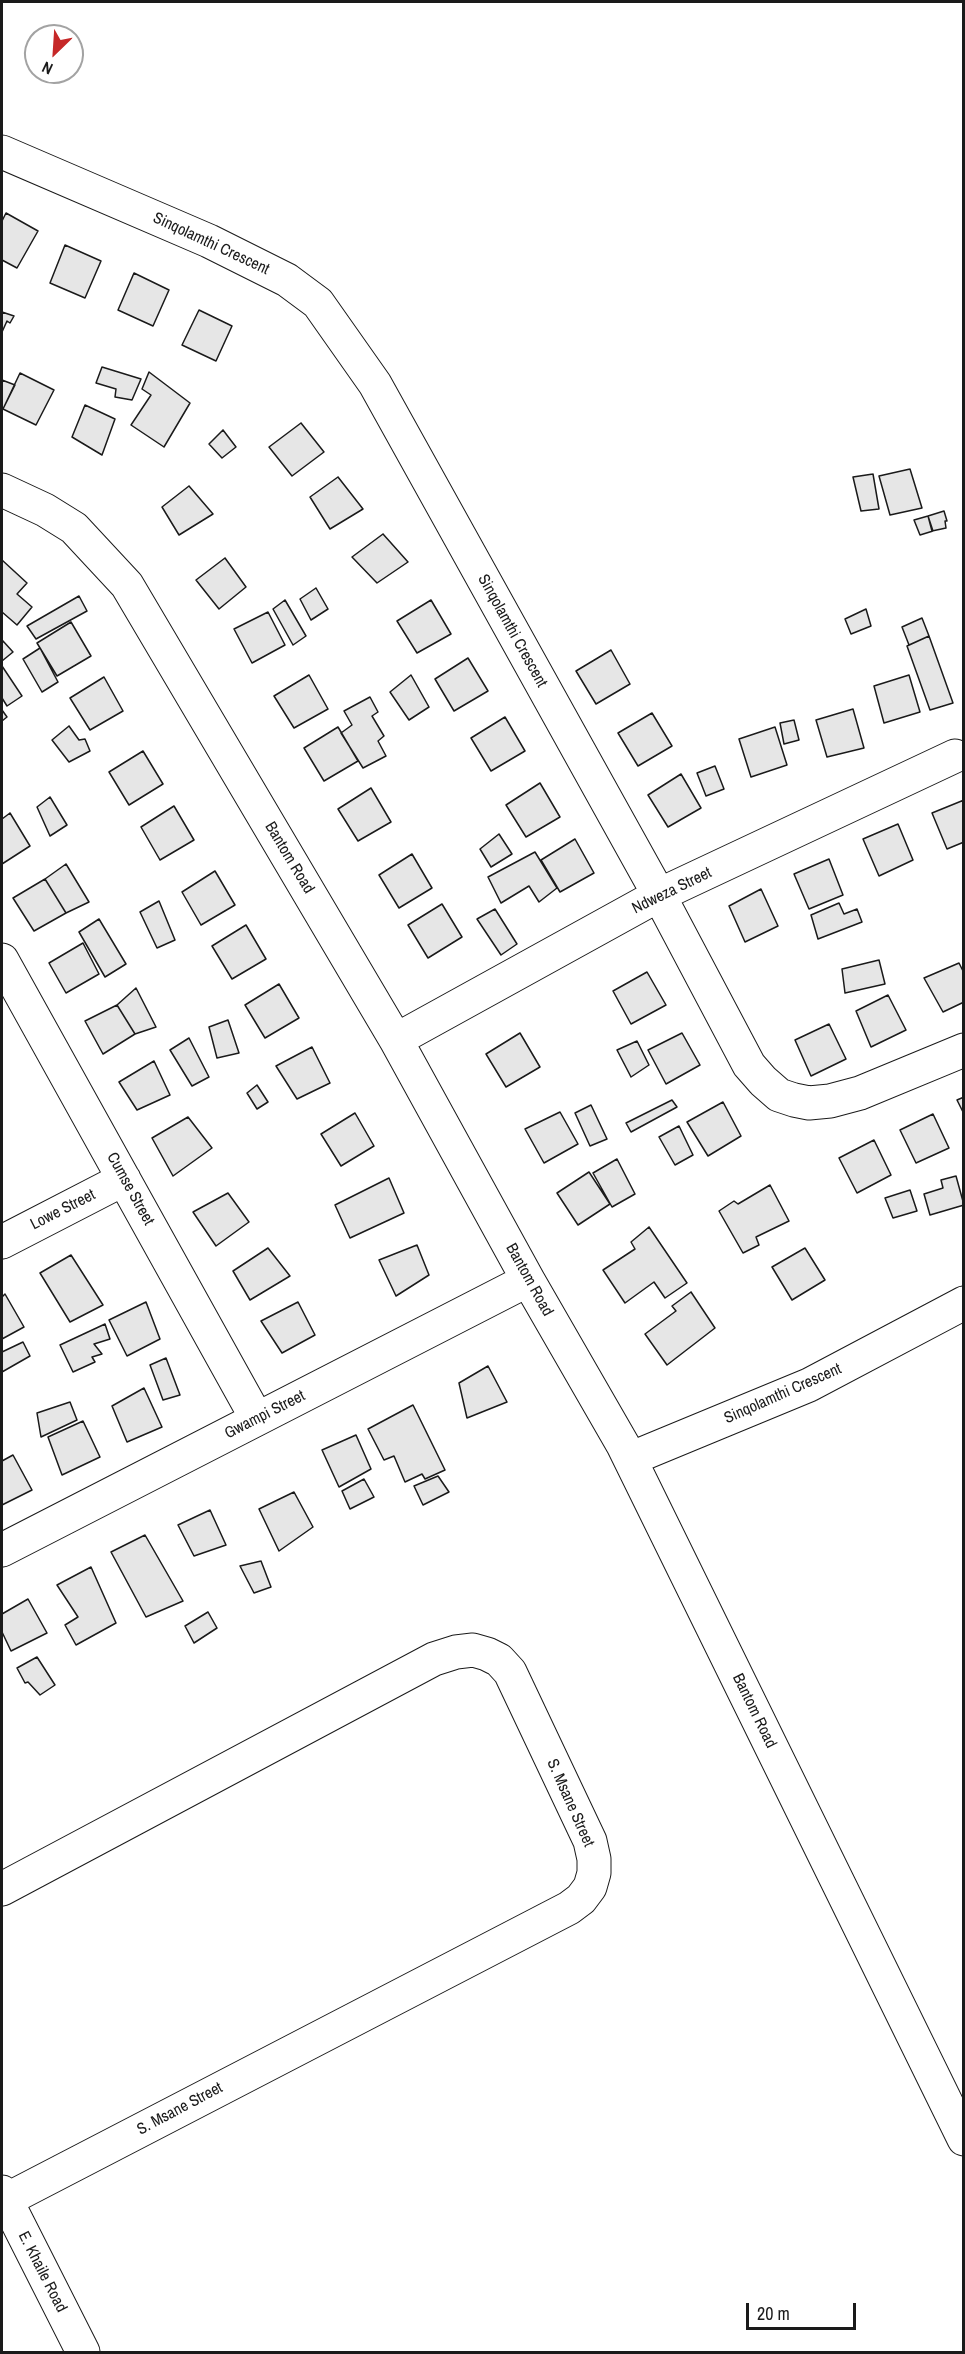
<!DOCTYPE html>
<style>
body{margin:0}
#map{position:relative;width:965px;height:2354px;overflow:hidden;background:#fff;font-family:"Archivo Narrow",sans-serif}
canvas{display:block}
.frame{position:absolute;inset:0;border:3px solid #1a1a1a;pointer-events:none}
.north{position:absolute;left:24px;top:24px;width:60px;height:60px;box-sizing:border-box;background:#fff;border:2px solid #a3a3a3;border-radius:50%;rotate:205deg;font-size:16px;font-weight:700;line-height:24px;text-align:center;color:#1a1a1a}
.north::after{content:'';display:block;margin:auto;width:21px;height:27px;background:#c62828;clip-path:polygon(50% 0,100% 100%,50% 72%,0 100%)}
.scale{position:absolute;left:746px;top:2303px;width:110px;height:27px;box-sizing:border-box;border:3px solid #1a1a1a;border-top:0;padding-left:8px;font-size:18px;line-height:21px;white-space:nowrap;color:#1a1a1a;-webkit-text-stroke:4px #fff;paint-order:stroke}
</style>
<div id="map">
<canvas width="965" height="2354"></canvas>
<div class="frame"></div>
<div class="north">N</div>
<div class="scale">20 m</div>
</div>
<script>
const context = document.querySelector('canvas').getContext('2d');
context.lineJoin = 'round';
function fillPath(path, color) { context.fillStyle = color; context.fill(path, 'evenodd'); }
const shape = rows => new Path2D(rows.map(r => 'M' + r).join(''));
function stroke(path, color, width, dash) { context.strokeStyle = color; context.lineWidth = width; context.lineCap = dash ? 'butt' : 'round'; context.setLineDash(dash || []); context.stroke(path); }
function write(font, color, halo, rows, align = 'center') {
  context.font = font + ' "Archivo Narrow",sans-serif'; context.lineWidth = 4.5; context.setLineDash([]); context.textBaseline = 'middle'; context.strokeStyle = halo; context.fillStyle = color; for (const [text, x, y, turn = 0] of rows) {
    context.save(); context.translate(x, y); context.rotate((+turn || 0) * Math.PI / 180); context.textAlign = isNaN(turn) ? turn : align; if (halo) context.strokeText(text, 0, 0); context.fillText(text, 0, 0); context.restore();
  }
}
const building = shape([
 [6,213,38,231,17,268,2,260,2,221,6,213],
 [65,245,101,261,85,298,50,283,65,245],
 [134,273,169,290,153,326,118,310,134,273],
 [199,310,232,326,216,361,182,345,199,310],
 [2,312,14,316,10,323,7,321,2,332,2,312],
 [102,367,141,379,132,400,115,397,116,389,96,383,102,367],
 [149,372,190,403,164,447,131,425,151,395,142,389,149,372],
 [20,373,54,390,36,425,3,409,20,373],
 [2,380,15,385,3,409,2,409,2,380],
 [85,405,115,419,102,455,72,437,85,405],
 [301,423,324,452,292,476,269,447,301,423],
 [223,430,236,447,222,458,209,444,223,430],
 [910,469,922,508,890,515,879,476,910,469],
 [873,474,879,509,861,511,853,477,873,474],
 [338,477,363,509,330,529,310,497,338,477],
 [189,486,213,514,179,535,162,507,189,486],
 [944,511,947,521,945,521,946,528,932,531,928,516,944,511],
 [928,516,933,531,920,535,914,520,928,516],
 [383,534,408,562,377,583,352,557,383,534],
 [225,558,246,587,219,609,196,580,225,558],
 [2,560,27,583,17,594,32,607,17,625,2,612,2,560],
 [316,588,328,609,311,620,300,599,316,588],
 [79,596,87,611,36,639,27,626,79,596],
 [285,600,306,636,293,645,273,609,285,600],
 [431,600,451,634,417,653,397,621,431,600],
 [866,609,871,626,851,634,845,619,866,609],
 [268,612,285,645,252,663,234,629,268,612],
 [922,618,929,636,909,645,902,627,922,618],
 [71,622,91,656,57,676,37,643,71,622],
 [929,636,953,703,930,710,907,646,929,636],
 [3,641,13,652,2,661,2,644,3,641],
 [40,648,58,682,42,692,23,659,40,648],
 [611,650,630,684,596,704,576,671,611,650],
 [468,658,488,691,454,711,435,679,468,658],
 [2,666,22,696,7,706,2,698,2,666],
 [309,675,328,709,294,728,274,696,309,675],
 [411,675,429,707,409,720,390,692,411,675],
 [909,675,920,712,884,723,874,686,909,675],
 [104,677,123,711,90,730,70,698,104,677],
 [370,697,378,712,372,716,384,736,378,741,386,756,363,768,341,733,352,725,344,711,370,697],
 [853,709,864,748,827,757,816,720,853,709],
 [2,710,7,717,2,721,2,710],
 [652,713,672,746,638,766,618,733,652,713],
 [505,717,525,751,491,771,471,738,505,717],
 [794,720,799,740,784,744,780,723,794,720],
 [69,726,79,740,85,739,90,751,69,762,52,740,69,726],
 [338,727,358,761,324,781,304,748,338,727],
 [775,727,787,765,751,777,739,739,775,727],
 [143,751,163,784,129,805,109,772,143,751],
 [715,766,724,789,706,796,697,773,715,766],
 [681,774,701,808,668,827,648,795,681,774],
 [540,783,560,817,526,837,506,805,540,783],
 [371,788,391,822,358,841,338,809,371,788],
 [50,797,67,825,50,836,37,807,50,797],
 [964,800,964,842,947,849,932,813,964,800],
 [174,806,194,840,160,860,141,827,174,806],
 [10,813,30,846,2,864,2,819,10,813],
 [898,824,913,860,879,876,863,839,898,824],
 [499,834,512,854,491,867,480,849,499,834],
 [575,839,594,873,560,892,541,860,575,839],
 [535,852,557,888,539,902,529,886,501,903,488,877,535,852],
 [412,854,432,888,399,908,379,875,412,854],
 [829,859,843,895,809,909,794,874,829,859],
 [66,864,89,902,66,913,45,879,66,864],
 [215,871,235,905,201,925,182,892,215,871],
 [45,879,66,913,34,931,13,898,45,879],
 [761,889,778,926,745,942,729,906,761,889],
 [159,901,175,940,157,948,140,912,159,901],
 [839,903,844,914,857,909,862,922,818,939,811,915,839,903],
 [442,904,462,937,428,958,408,925,442,904],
 [495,909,517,944,501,955,477,919,495,909],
 [99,919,126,964,105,977,79,932,99,919],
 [246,925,266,959,232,979,212,946,246,925],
 [83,943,99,974,66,993,49,963,83,943],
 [879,960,885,984,845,993,842,969,879,960],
 [959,963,964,973,964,1002,943,1012,924,978,959,963],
 [647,972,666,1005,631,1024,613,991,647,972],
 [279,984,299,1018,265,1038,245,1005,279,984],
 [136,988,156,1027,135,1034,117,1005,136,988],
 [888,995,906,1030,871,1047,856,1011,888,995],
 [117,1005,135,1034,103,1054,85,1021,117,1005],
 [228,1020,239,1053,217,1058,209,1027,228,1020],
 [829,1024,846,1059,811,1076,795,1040,829,1024],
 [520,1033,540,1067,506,1087,486,1054,520,1033],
 [682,1033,700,1065,666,1084,648,1050,682,1033],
 [189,1038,209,1077,192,1086,170,1050,189,1038],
 [637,1041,649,1065,631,1077,617,1050,637,1041],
 [312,1047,330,1083,297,1099,276,1066,312,1047],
 [154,1061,170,1095,137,1110,119,1082,154,1061],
 [257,1085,268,1102,257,1109,247,1093,257,1085],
 [964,1097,964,1114,957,1100,964,1097],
 [672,1100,677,1107,631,1132,626,1123,672,1100],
 [723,1102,741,1136,708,1156,687,1122,723,1102],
 [591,1105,607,1139,590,1146,575,1113,591,1105],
 [560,1112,578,1144,544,1163,525,1129,560,1112],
 [355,1113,374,1146,341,1166,321,1134,355,1113],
 [933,1114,949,1148,916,1163,900,1130,933,1114],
 [188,1117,212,1148,173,1176,152,1138,188,1117],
 [679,1126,693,1155,675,1165,659,1137,679,1126],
 [874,1140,891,1175,857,1193,839,1158,874,1140],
 [617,1159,635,1194,612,1207,593,1173,617,1159],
 [589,1172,610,1204,578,1225,557,1193,589,1172],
 [956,1176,964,1205,930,1215,924,1194,943,1188,941,1180,956,1176],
 [389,1178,404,1213,350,1238,335,1205,389,1178],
 [770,1185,789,1221,756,1237,759,1245,743,1253,719,1211,734,1201,738,1204,770,1185],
 [910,1190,917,1211,893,1218,885,1198,910,1190],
 [228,1193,249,1222,216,1246,193,1212,228,1193],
 [649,1227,687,1283,665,1298,654,1282,625,1303,603,1270,635,1249,631,1242,649,1227],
 [417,1245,429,1275,396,1296,379,1260,417,1245],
 [268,1248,290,1276,250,1300,233,1271,268,1248],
 [805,1248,825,1280,792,1300,772,1267,805,1248],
 [71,1255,103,1305,70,1322,40,1273,71,1255],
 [691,1292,715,1328,667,1365,645,1334,676,1311,672,1306,691,1292],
 [5,1294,24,1327,2,1339,2,1297,5,1294],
 [146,1302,160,1339,127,1356,109,1320,146,1302],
 [298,1302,315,1335,282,1353,261,1321,298,1302],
 [105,1324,110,1339,94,1344,102,1354,92,1357,95,1362,73,1372,60,1345,105,1324],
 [23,1342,30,1356,2,1372,2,1352,23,1342],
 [166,1358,180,1395,163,1400,150,1365,166,1358],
 [488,1366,507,1402,467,1418,459,1383,488,1366],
 [144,1388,162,1427,127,1442,112,1406,144,1388],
 [70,1402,77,1420,41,1437,37,1413,70,1402],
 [413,1405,445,1470,425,1479,422,1474,405,1482,394,1456,384,1460,368,1429,413,1405],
 [83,1421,100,1457,62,1475,48,1437,83,1421],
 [356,1435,371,1469,339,1487,322,1450,356,1435],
 [13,1455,32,1490,2,1505,2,1461,13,1455],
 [438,1476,449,1492,423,1505,414,1486,438,1476],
 [364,1479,374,1497,350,1509,342,1491,364,1479],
 [294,1492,313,1527,279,1551,259,1509,294,1492],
 [210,1510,226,1545,194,1556,178,1525,210,1510],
 [145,1535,183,1601,146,1617,111,1552,145,1535],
 [261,1561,271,1587,254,1593,240,1566,261,1561],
 [91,1567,116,1623,76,1645,65,1625,78,1617,57,1585,91,1567],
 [28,1599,47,1633,11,1651,2,1632,2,1614,28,1599],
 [208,1612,217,1628,194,1643,185,1626,208,1612],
 [37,1657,55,1685,40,1695,28,1682,25,1683,17,1668,37,1657]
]);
fillPath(building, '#e6e6e6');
stroke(building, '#1a1a1a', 1.5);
const minor = shape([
 [2,152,209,241,287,280,318,303,375,384,659,895,749,1065,763,1081,779,1095,794,1100,809,1103,830,1101,860,1093,964,1050],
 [2,490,45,510,74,528,127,585,396,1040,528,1280,623,1445,964,2139],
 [2,960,257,1419],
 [396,1040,659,895,955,756],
 [2,1242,124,1179],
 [630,1459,809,1385,964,1303],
 [2,1550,528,1280],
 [2,1889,434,1659,456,1652,473,1650,487,1654,499,1660,510,1672,590,1841,594,1859,594,1873,590,1887,581,1899,569,1908,6,2200],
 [2,2192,83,2352]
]);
stroke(minor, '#1a1a1a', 35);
stroke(minor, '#fff', 33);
write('16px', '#1a1a1a', '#fff', [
 ["Sinqolamthi Crescent",211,244,25],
 ["Sinqolamthi Crescent",512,631,61],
 ["Bantom Road",289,858,59],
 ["Ndweza Street",672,891,-26],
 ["Cumse Street",130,1189,61],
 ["Lowe Street",63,1210,-27],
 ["Bantom Road",529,1280,61],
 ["Sinqolamthi Crescent",783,1394,-24],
 ["Gwampi Street",265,1415,-27],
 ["Bantom Road",754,1711,64],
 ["S. Msane Street",570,1803,66],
 ["S. Msane Street",180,2109,-28],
 ["E. Khaile Road",42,2272,63]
]);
</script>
